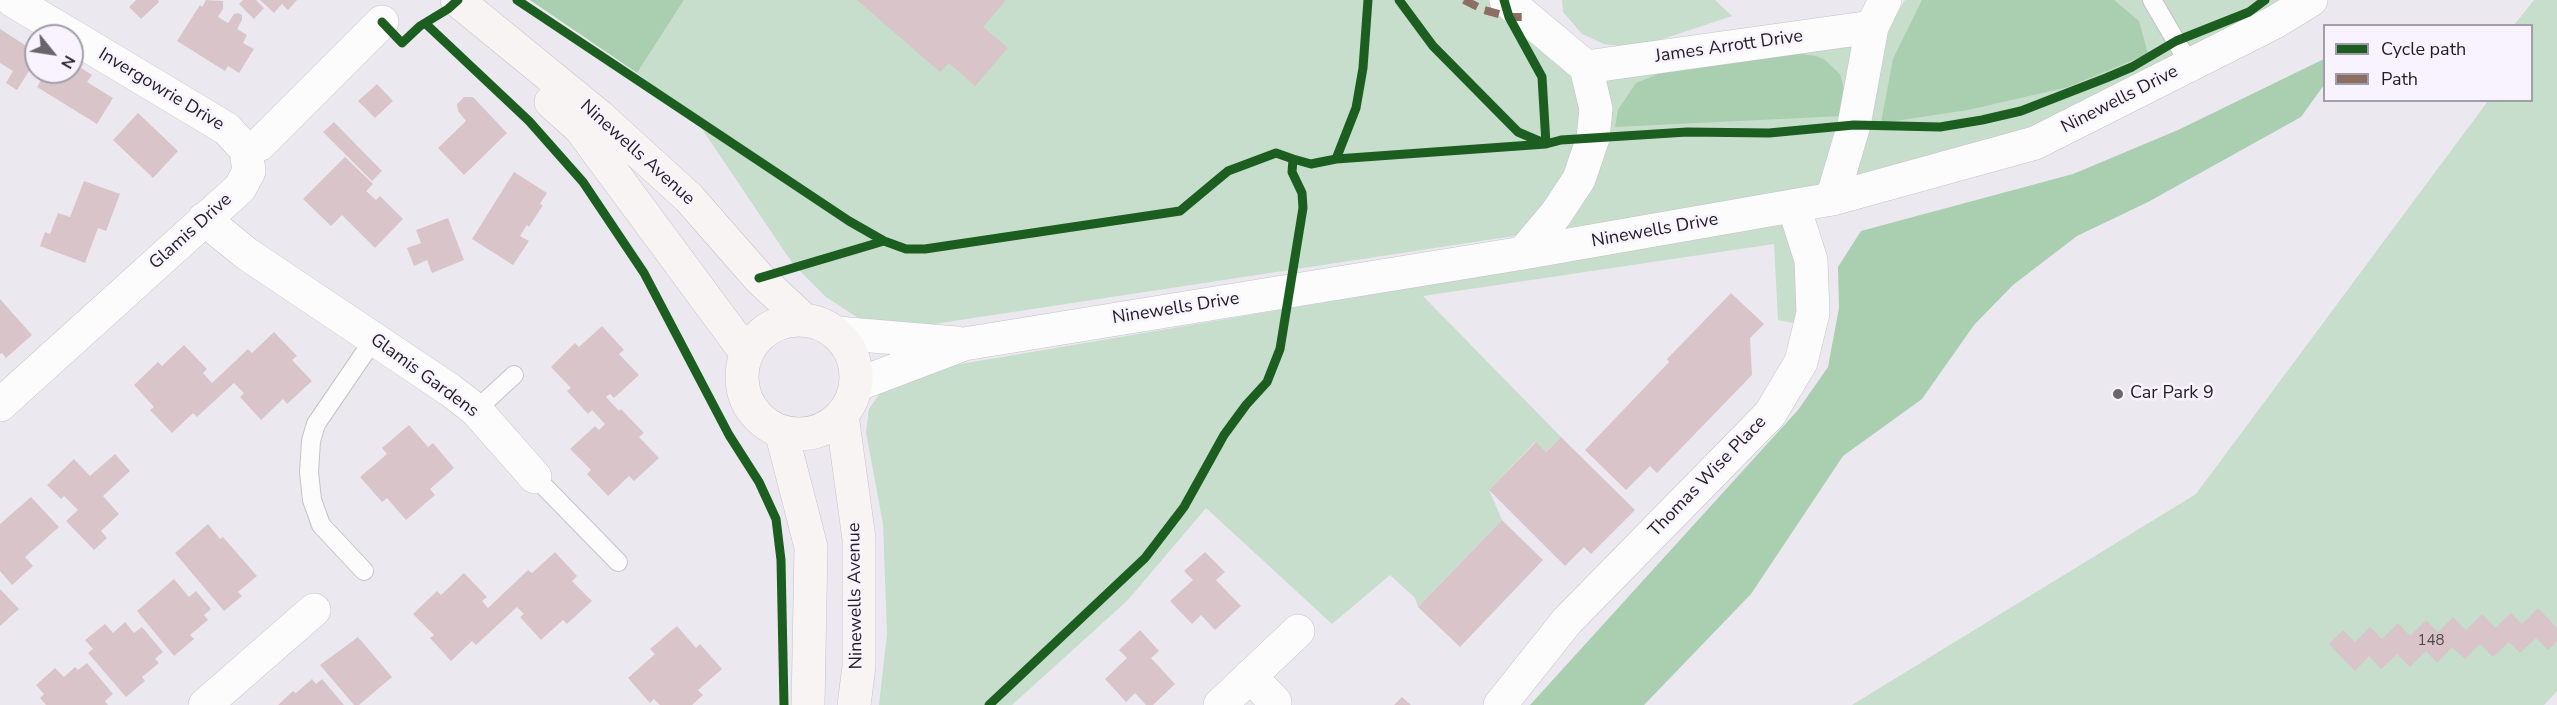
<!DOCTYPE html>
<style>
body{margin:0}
#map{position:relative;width:2557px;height:705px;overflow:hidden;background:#ece8f0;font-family:"Nunito Sans",sans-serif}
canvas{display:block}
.legend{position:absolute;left:2323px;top:24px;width:210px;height:78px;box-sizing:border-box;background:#f8f3fe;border:2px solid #a29ea7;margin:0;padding:8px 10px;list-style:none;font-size:18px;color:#211f24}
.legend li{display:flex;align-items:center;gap:12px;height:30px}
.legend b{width:30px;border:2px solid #a29ea7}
.north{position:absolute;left:24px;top:24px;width:60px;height:60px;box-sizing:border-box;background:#f8f3fe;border:2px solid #a29ea7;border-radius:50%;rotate:120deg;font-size:16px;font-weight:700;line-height:24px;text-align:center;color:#211f24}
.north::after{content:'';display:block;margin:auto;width:21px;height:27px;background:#68656b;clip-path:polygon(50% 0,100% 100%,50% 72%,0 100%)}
</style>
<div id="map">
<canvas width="2557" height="705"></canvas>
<ul class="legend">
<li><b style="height:8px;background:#1b5e20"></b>Cycle path</li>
<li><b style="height:8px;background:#8d6e63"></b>Path</li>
</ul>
<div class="north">N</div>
</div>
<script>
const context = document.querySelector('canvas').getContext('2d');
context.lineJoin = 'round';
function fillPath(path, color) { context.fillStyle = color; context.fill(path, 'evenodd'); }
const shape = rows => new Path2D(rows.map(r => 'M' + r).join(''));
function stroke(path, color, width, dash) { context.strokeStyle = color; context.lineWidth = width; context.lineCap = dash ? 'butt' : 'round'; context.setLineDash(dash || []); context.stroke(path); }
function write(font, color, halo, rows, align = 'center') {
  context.font = font + ' "Nunito Sans",sans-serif'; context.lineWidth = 5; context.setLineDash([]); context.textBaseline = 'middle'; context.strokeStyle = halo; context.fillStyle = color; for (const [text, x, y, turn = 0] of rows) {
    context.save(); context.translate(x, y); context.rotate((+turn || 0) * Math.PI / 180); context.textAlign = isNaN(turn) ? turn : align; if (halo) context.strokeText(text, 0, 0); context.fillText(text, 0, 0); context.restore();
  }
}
fillPath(shape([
 [684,0,1496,0,1576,76,1890,25,1905,0,2291,0,2029,136,1817,190,914,327,860,319,826,297,793,264,698,123,637,73],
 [1562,0,1715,0,1732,16,1636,48,1604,44,1582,34,1563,12],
 [2534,0,2557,0,2557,691,2544,705,1852,705,2196,494,2488,101,2532,100,2532,26,2514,25],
 [1786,224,1800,262,1798,324,1778,320,1774,244,1423,296,1561,437,1546,452,1535,442,1489,490,1502,520,1418,607,1415,598,1390,575,1332,624,1206,508,1128,600,1012,705,879,705,887,634,883,524,866,432,869,409,884,387,908,373]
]), '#c6decb');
fillPath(shape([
 [530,0,684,0,637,73],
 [1922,0,2114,0,2139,21,2148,54,2068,87,1968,110,1881,123,1893,59],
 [1785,52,1816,56,1825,60,1840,74,1845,93,1842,116,1615,127,1618,110,1636,83,1658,74],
 [2324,59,2324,85,2301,117,2148,202,2077,236,2013,285,1974,325,1922,399,1843,456,1751,594,1644,705,1530,705,1798,410,1828,367,1839,308,1838,267,1861,231,2073,174,2178,130]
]), '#a9ceb0');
fillPath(shape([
 [136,0,158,0,159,2,141,19,129,7],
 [206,0,223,1,223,9,218,17,228,23,234,14,238,13,242,15,242,20,237,29,247,35,243,43,254,49,239,73,228,66,225,71,177,41,200,5,202,7],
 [243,0,256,0,264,8,254,19,239,4],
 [260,0,297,0,288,10,282,4,274,13],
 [857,0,1006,0,983,27,1008,48,975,86,949,63,940,72],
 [0,29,28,47,27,50,36,56,36,60,17,90,6,83,13,71,0,63],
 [72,62,92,75,87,82,113,98,97,124,37,87,46,72,72,72],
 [377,84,393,101,375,118,358,101],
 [464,97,473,97,507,133,464,175,438,148,466,121,458,111,457,104],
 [138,113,178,151,153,178,113,140],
 [334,122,382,171,372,181,323,132],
 [345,157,373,184,366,191,376,200,380,196,403,219,375,248,342,215,331,226,303,199],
 [514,172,547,193,540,204,543,205,529,227,527,225,520,236,529,241,513,265,472,239],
 [84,181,120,194,106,231,98,228,85,263,40,246,45,232,50,234,58,213,70,217],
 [448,218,464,260,432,273,427,260,414,266,407,248,421,243,416,230],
 [1731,293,1764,324,1750,338,1752,375,1657,473,1650,466,1626,490,1585,450,1669,362,1667,359],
 [0,299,32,335,6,358,2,353,0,354],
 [602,326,624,350,619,354,639,375,614,398,610,394,606,397,619,411,621,409,644,433,639,437,659,458,634,481,629,476,608,496,587,474,591,470,570,449,595,426,599,430,605,424,592,410,588,414,567,391,571,388,551,367,575,343,579,347],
 [274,332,297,356,292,360,312,381,287,404,283,399,261,420,240,397,244,393,234,383,197,417,193,413,172,433,150,410,154,407,134,385,158,362,162,366,184,345,207,369,203,373,212,383,248,349,252,353],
 [409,425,428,447,433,443,454,468,430,489,435,495,406,520,387,498,382,502,360,477,387,454,382,448],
 [1561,437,1635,510,1591,554,1584,547,1565,566,1489,490,1536,442,1546,452],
 [115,454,130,471,103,496,119,514,101,531,107,538,94,550,66,521,78,510,64,496,61,499,47,485,74,459,90,476],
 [31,497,59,527,25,557,33,566,12,585,0,571,0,524],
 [1502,520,1543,560,1460,647,1418,607],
 [208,524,220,539,223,537,257,576,238,592,242,596,224,611,175,553],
 [555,552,577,576,572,581,592,601,567,624,563,620,541,640,520,617,524,614,517,607,476,645,472,641,451,661,430,638,434,635,413,614,437,591,441,595,464,573,487,597,482,601,488,608,528,570,532,573],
 [1205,552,1225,572,1216,580,1241,606,1215,630,1201,615,1192,624,1170,601,1193,580,1184,571],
 [174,579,189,597,196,591,211,609,204,615,208,620,190,635,194,639,174,656,137,611],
 [0,589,19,609,0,626],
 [2538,608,2557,628,2557,641,2548,650,2536,638,2520,653,2509,642,2493,657,2480,644,2465,659,2452,647,2437,663,2426,651,2410,667,2397,654,2381,669,2369,656,2355,671,2329,644,2343,630,2355,642,2370,627,2382,639,2398,623,2410,636,2426,620,2438,632,2453,617,2466,630,2482,614,2495,628,2511,613,2522,624],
 [125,622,134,633,142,627,163,652,155,659,159,663,142,677,145,681,126,697,88,653,93,649,85,640,105,624,113,633],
 [677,626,696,648,700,644,722,669,698,690,703,695,692,705,660,705,654,699,650,703,628,678,655,654,650,649],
 [1140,630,1159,651,1151,658,1175,684,1153,705,1146,705,1135,693,1126,702,1105,679,1127,658,1119,650],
 [358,637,392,677,359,705,354,705,320,665],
 [87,663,113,694,105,701,108,705,46,705,40,698,44,694,36,685,55,668,64,677,75,667,78,670],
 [312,679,316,684,322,679,344,705,278,705,293,691,296,693],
 [1402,697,1411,705,1394,705]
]), '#d9c5c9');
const lane = shape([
 [2152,0,2190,65],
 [476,410,514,375],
 [535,477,618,562],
 [364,571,321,525,312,500,309,472,311,441,316,424,374,339]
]);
const street = shape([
 [12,0,72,36],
 [1506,0,1586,67,1596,109,1593,138,1579,179,1556,214,1523,253],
 [72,36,227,129,246,150],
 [1586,67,1872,27],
 [246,150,260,144,382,22],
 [1832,199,1854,125,1872,27,1885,0],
 [204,219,247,254,450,390,476,410,535,477],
 [837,333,956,343],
 [856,385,964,344,1523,253,1832,199,2035,143,2275,22,2311,0],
 [0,405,240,188,249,171,246,150],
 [1250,676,1275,702],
 [205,705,314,610],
 [1220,705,1298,631],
 [1500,705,1567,621,1770,414,1801,362,1813,313,1811,260,1794,207]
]);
const secondary = shape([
 [457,0,599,116,689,198,759,278,803,319],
 [551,102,580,128,747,354],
 '742 377a57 57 0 1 1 114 0a57 57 0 1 1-114 0Z',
 [842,415,859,539,859,666,854,705],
 [781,431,811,547,808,705]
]);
stroke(lane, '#c5c2c8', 20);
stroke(street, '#c5c2c8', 34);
stroke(secondary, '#c5c2c8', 34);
stroke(lane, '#fcfcfd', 18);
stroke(street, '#fcfcfd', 33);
stroke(secondary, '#f7f4f3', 33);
stroke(shape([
 [1464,0,1484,10,1509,17,1526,17]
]), '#8d6e63', 8, [15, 8]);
stroke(shape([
 [517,0,849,221,884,241,906,249,925,249,1180,211,1228,171,1276,153,1293,159],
 [1399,0,1433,46,1518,132,1546,144,1561,140,1687,132,1769,133,1854,125,1940,127,1982,120,2021,111,2106,78,2132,67,2176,41,2249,12,2265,0],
 [382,22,402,43,420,26,448,9,458,0],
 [426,24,529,121,583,182,644,273,729,435,759,482,776,519,781,560,784,705],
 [1336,159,1356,108,1363,68,1368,0],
 [759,278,884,241],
 [989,705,1145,558,1184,507,1224,435,1246,405,1267,382,1280,349,1303,208,1302,193,1292,172,1293,159,1311,164,1336,159,1546,144,1542,77,1509,17,1504,0]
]), '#1b5e20', 9);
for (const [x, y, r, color] of [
 [2118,394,6,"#68656b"]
]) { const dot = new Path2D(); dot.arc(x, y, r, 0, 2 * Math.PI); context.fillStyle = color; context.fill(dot); stroke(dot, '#f8f3fe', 2); }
write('15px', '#4f484d', null, [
 ["148",2431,641]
]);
write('18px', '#211f24', '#f8f3fe', [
 ["James Arrott Drive",1729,47,-8],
 ["Invergowrie Drive",161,90,31],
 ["Ninewells Drive",2120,100,-27],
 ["Ninewells Avenue",637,153,42],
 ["Ninewells Drive",1655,231,-10],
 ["Glamis Drive",191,232,-42],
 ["Ninewells Drive",1176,309,-9],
 ["Glamis Gardens",424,376,36],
 ["Thomas Wise Place",1708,477,-46],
 ["Ninewells Avenue",856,596,-91]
]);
write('18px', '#211f24', '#f8f3fe', [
 ["Car Park 9",2130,394]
], 'left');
</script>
